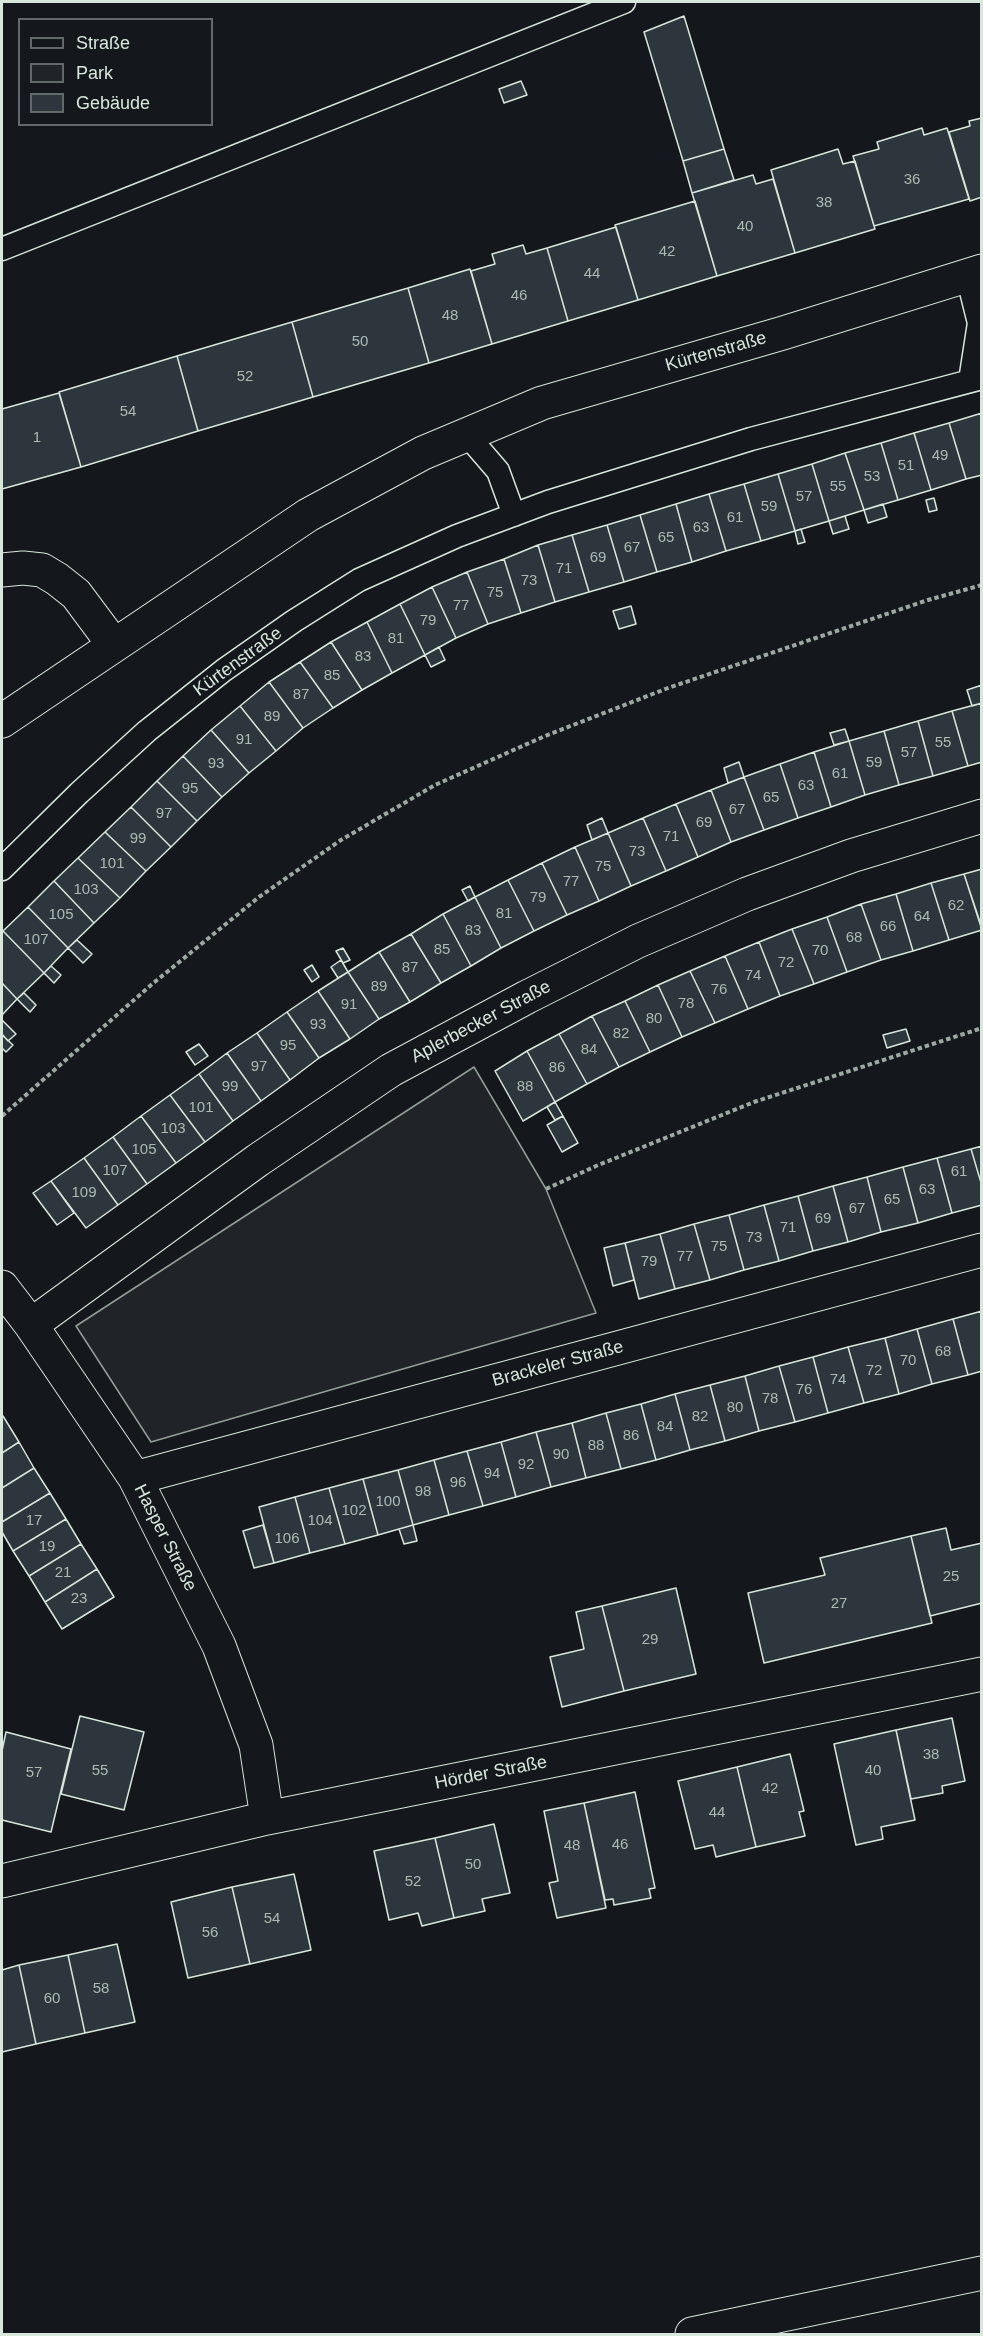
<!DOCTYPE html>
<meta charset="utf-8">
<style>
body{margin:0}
#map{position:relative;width:983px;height:2336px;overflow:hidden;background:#14181c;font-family:Helvetica,sans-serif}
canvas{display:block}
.frame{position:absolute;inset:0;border:3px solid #d8e6dc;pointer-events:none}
.legend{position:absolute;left:18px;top:18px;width:195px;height:108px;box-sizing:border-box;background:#14181c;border:2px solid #626a69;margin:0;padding:8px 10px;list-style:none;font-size:18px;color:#d8e6dc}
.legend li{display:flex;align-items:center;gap:12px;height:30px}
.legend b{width:30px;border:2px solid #626a69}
</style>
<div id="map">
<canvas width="983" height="2336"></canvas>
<div class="frame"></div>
<ul class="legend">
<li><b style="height:8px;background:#14181c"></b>Straße</li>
<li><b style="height:16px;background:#202428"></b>Park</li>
<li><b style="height:16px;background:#2c363c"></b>Gebäude</li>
</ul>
</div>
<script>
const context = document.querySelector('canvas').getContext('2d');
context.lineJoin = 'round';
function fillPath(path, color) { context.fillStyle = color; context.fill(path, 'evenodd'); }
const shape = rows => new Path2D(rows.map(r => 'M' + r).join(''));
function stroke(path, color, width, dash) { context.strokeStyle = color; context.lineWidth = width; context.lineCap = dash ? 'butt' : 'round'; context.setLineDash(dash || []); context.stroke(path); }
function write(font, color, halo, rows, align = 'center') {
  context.font = font + ' Helvetica,sans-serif'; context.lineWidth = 4.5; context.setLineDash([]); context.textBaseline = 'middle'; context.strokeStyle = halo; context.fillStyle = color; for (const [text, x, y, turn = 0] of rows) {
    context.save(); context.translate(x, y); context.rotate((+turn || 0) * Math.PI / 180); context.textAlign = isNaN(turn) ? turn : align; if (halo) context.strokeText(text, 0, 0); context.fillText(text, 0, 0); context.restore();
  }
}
const green = shape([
 [474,1067,546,1189,596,1313,151,1442,76,1326,474,1067]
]);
fillPath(green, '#202428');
stroke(green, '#939e99', 1.5);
const building = shape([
 [684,16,724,149,683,161,644,32,684,16],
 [521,81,527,95,504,103,499,89,521,81],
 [982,118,982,197,970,201,949,132,970,126,969,121,982,118],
 [922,128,924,135,947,128,969,199,874,226,853,156,879,149,877,142,922,128],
 [724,149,734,180,692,193,683,161,724,149],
 [838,149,843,164,855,161,875,229,795,253,771,170,838,149],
 [753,175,756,184,773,179,795,253,717,276,692,193,753,175],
 [695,201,717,276,638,300,615,225,695,201],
 [616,227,638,300,568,321,547,248,616,227],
 [523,245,526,254,547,248,568,321,492,344,471,271,495,264,492,254,523,245],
 [470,269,492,344,429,363,408,288,470,269],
 [408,288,429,363,313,397,292,322,408,288],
 [292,322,313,397,198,431,177,356,292,322],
 [177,356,198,431,81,467,59,392,177,356],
 [59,393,81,467,2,489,2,409,59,393],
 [982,413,982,475,966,479,949,423,982,413],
 [949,423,966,479,931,490,914,433,949,423],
 [914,433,931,490,898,500,881,443,914,433],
 [881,443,898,500,864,510,845,453,881,443],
 [845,453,864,510,829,521,812,464,845,453],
 [812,464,829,521,795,531,778,474,812,464],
 [778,474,795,531,761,541,744,484,778,474],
 [744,484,761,541,726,551,709,494,744,484],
 [709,494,726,551,692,562,676,504,709,494],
 [934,498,937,510,929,512,926,500,934,498],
 [676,504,692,562,657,572,640,515,676,504],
 [883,504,887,517,868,523,864,510,883,504],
 [640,515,657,572,624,582,607,525,640,515],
 [845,516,849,529,833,534,829,521,845,516],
 [607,525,624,582,589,592,572,535,607,525],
 [801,529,805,542,798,544,795,531,801,529],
 [572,535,589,592,555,602,538,545,572,535],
 [538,545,555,602,521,613,504,559,538,545],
 [504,559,521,613,488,624,467,572,504,559],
 [467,572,488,624,456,638,432,587,467,572],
 [432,587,456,638,425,655,400,604,432,587],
 [400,604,425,655,392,673,367,622,400,604],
 [631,606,636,624,619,629,613,611,631,606],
 [367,622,392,673,362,690,331,642,367,622],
 [331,642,362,690,333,708,300,662,331,642],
 [439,647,445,660,431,667,425,655,439,647],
 [300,662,333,708,303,728,269,682,300,662],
 [269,682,303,728,276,751,240,706,269,682],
 [982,685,982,703,972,706,967,690,982,685],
 [982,703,982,762,968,766,952,711,982,703],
 [240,706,276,751,249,773,211,730,240,706],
 [952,711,968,766,933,776,918,721,952,711],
 [918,721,933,776,899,785,884,731,918,721],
 [845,729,849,741,834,745,830,733,845,729],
 [211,730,249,773,222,797,183,756,211,730],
 [884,731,899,785,865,795,849,741,884,731],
 [849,741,865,795,831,807,814,752,849,741],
 [814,752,831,807,798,818,780,764,814,752],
 [183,756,222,797,197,821,157,781,183,756],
 [739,762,744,777,728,783,724,768,739,762],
 [780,764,798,818,764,830,744,777,780,764],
 [744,777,764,830,731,842,711,790,744,777],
 [157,781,197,821,171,847,131,807,157,781],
 [711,790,731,842,698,857,676,804,711,790],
 [676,804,698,857,666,871,643,818,676,804],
 [131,807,171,847,146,871,105,832,131,807],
 [602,818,608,833,592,840,587,825,602,818],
 [643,818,666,871,631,886,608,833,643,818],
 [105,832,146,871,120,898,78,858,105,832],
 [608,833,631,886,599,901,575,847,608,833],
 [575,847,599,901,567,915,542,863,575,847],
 [78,858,120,898,94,923,54,881,78,858],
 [542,863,567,915,534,931,508,880,542,863],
 [982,869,982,928,964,874,982,869],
 [964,874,982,930,949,940,931,883,964,874],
 [508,880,534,931,501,948,475,897,508,880],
 [54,881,94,923,68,948,28,907,54,881],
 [931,883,949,940,913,951,896,894,931,883],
 [470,886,475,897,468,901,462,890,470,886],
 [896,894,913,951,881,960,861,904,896,894],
 [475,897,501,948,471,966,443,914,475,897],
 [861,904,881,960,847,972,827,917,861,904],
 [28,907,68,948,44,973,3,931,28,907],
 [443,914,471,966,441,983,411,934,443,914],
 [827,917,847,972,814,984,792,929,827,917],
 [792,929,814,984,780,996,759,942,792,929],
 [3,931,44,973,17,999,2,983,2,933,3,931],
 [411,934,441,983,410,1002,379,952,411,934],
 [77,940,92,954,83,963,68,948,77,940],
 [759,942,780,996,748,1009,725,956,759,942],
 [343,948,350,960,343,963,336,951,343,948],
 [379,952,410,1002,379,1019,348,972,379,952],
 [725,956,748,1009,715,1023,690,971,725,956],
 [341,960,348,972,338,978,331,967,341,960],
 [312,965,319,977,312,982,304,970,312,965],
 [51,966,61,975,54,983,44,973,51,966],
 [690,971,715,1023,682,1037,658,985,690,971],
 [348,972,379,1019,350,1039,318,991,348,972],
 [2,983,17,999,2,1015,2,983],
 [658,985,682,1037,650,1052,625,1001,658,985],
 [318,991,350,1039,319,1058,287,1012,318,991],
 [24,993,36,1005,30,1012,17,999,24,993],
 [625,1001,650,1052,619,1067,592,1016,625,1001],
 [287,1012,319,1058,290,1080,257,1033,287,1012],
 [592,1016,619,1067,587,1084,559,1034,592,1016],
 [2,1020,16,1034,8,1041,2,1034,2,1020],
 [906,1029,910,1041,887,1048,883,1035,906,1029],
 [257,1033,290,1080,261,1101,227,1053,257,1033],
 [559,1034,587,1084,555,1102,527,1051,559,1034],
 [2,1035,13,1045,6,1052,2,1048,2,1035],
 [199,1044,208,1056,195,1065,186,1052,199,1044],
 [527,1051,555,1102,523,1121,495,1071,527,1051],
 [227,1053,261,1101,233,1121,199,1074,227,1053],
 [199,1074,233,1121,205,1142,170,1095,199,1074],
 [170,1095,205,1142,176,1163,141,1116,170,1095],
 [555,1102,563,1116,555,1120,547,1107,555,1102],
 [141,1116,176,1163,147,1184,113,1137,141,1116],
 [563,1116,578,1143,562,1152,547,1125,563,1116],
 [113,1137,147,1184,118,1205,84,1158,113,1137],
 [982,1146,982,1186,971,1149,982,1146],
 [971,1149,982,1186,982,1205,952,1213,937,1158,971,1149],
 [84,1158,118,1205,86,1228,51,1181,84,1158],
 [937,1158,952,1213,918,1223,903,1167,937,1158],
 [903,1167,918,1223,881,1232,867,1177,903,1167],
 [867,1177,881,1232,848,1242,833,1186,867,1177],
 [51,1181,74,1213,57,1225,33,1193,51,1181],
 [833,1186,848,1242,813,1251,798,1196,833,1186],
 [798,1196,813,1251,779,1261,764,1205,798,1196],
 [764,1205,779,1261,744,1270,729,1215,764,1205],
 [729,1215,744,1270,710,1280,694,1224,729,1215],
 [694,1224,710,1280,675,1289,660,1234,694,1224],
 [660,1234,675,1289,639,1299,625,1243,660,1234],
 [625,1243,634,1280,613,1286,604,1248,625,1243],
 [982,1311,982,1371,968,1375,953,1319,982,1311],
 [953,1319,968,1375,932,1384,917,1329,953,1319],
 [917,1329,932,1384,899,1394,885,1338,917,1329],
 [885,1338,899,1394,864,1403,848,1347,885,1338],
 [848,1347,864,1403,828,1413,813,1357,848,1347],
 [813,1357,828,1413,795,1422,779,1366,813,1357],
 [779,1366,795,1422,759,1431,745,1376,779,1366],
 [745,1376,759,1431,725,1441,710,1385,745,1376],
 [710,1385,725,1441,690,1450,675,1394,710,1385],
 [675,1394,690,1450,656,1460,641,1404,675,1394],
 [641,1404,656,1460,621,1469,606,1413,641,1404],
 [606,1413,621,1469,586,1478,572,1423,606,1413],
 [3,1416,19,1442,2,1453,2,1417,3,1416],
 [572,1423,586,1478,551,1487,536,1432,572,1423],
 [536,1432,551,1487,516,1497,501,1442,536,1432],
 [19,1442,34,1468,2,1488,2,1453,19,1442],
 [501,1442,516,1497,483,1506,467,1451,501,1442],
 [467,1451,483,1506,449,1515,434,1460,467,1451],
 [434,1460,449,1515,413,1525,398,1470,434,1460],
 [34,1468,50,1493,2,1522,2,1488,34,1468],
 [398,1470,413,1525,378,1535,363,1479,398,1470],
 [363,1479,378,1535,345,1544,329,1488,363,1479],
 [329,1488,345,1544,310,1553,295,1497,329,1488],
 [50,1493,66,1519,13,1551,2,1532,2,1522,50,1493],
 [295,1497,310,1553,274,1563,259,1507,295,1497],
 [66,1519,81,1544,29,1576,13,1551,66,1519],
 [263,1525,274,1563,254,1568,243,1531,263,1525],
 [413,1525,417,1541,404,1544,399,1529,413,1525],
 [946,1528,951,1550,982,1543,982,1603,930,1616,911,1536,946,1528],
 [911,1536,932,1623,764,1663,748,1593,825,1575,820,1558,911,1536],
 [81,1544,97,1569,45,1602,29,1576,81,1544],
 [97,1569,114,1597,62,1629,45,1602,97,1569],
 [676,1588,696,1674,624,1691,602,1606,676,1588],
 [602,1606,624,1691,562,1707,550,1657,584,1649,576,1612,602,1606],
 [80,1716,144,1732,124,1810,61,1794,80,1716],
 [952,1718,965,1781,942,1786,943,1793,911,1799,896,1730,952,1718],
 [896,1730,915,1820,881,1827,883,1839,856,1845,834,1744,896,1730],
 [6,1732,71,1749,51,1832,2,1820,2,1751,6,1732],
 [790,1754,804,1811,799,1812,805,1836,756,1847,737,1767,790,1754],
 [737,1767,756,1847,716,1857,713,1845,695,1849,678,1781,737,1767],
 [635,1792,655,1888,649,1889,651,1898,614,1905,613,1899,605,1900,584,1803,635,1792],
 [584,1803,606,1908,557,1918,549,1883,558,1881,544,1811,584,1803],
 [494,1824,510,1893,482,1899,485,1911,454,1918,435,1838,494,1824],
 [435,1838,454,1918,422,1926,418,1913,389,1920,374,1851,435,1838],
 [294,1874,311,1950,250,1964,232,1887,294,1874],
 [232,1887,250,1964,188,1978,171,1902,232,1887],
 [117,1944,135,2022,85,2033,68,1955,117,1944],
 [68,1955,85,2033,36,2044,19,1965,68,1955],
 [19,1965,36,2044,2,2052,2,1970,19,1965]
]);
fillPath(building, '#2c363c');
stroke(building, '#d8e6dc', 1.5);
const service = shape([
 [2,249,624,2],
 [967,275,979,323,970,381],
 [467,435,498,471,514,515],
 [2,869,79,793,147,731,224,670,294,621,359,580,457,536,548,502,751,439,982,378]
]);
const minor = shape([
 [2,570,23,568,42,570,57,579,76,594,114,645],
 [2,1287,31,1325,135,1478,219,1646,256,1745,267,1818],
 [31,1325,258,1160,391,1070,527,997,638,941,747,894,851,856,982,816],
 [135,1478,982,1250],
 [2,1881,267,1818,982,1674]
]);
const secondary = shape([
 [2,721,308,515,423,453,542,403,783,333,982,271]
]);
const motorway = shape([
 [692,2334,982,2273]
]);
stroke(service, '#d8e6dc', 25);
stroke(minor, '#d8e6dc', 35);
stroke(secondary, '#d8e6dc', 35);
stroke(motorway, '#d8e6dc', 35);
stroke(shape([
 [2,1116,151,985,259,897,341,840,435,785,545,736,668,688,928,600,982,585],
 [546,1189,596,1166,754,1102,982,1028]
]), '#9da8a2', 4, [4.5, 3]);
stroke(service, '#14181c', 22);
stroke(minor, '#14181c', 33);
stroke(secondary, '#14181c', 33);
stroke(motorway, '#14181c', 33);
write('15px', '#adbab4', null, [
 ["36",912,180],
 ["38",824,203],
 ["40",745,227],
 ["42",667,252],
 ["44",592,274],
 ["46",519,296],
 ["48",450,316],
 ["50",360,342],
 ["52",245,377],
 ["54",128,412],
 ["1",37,438],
 ["49",940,456],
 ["51",906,466],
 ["53",872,477],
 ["55",838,487],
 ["57",804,497],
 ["59",769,507],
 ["61",735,518],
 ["63",701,528],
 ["65",666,538],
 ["67",632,548],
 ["69",598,558],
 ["71",564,569],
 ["73",529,581],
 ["75",495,593],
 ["77",461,606],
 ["79",428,621],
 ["81",396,639],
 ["83",363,657],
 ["85",332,676],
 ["87",301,695],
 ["89",272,717],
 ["91",244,740],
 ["55",943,743],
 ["57",909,753],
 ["59",874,763],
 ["93",216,764],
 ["61",840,774],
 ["63",806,786],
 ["95",190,789],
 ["65",771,798],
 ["67",737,810],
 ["97",164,814],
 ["69",704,823],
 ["71",671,837],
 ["99",138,839],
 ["73",637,852],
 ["101",112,864],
 ["75",603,867],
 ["77",571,882],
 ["103",86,890],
 ["79",538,898],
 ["62",956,906],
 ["81",504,914],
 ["105",61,915],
 ["64",922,917],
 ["66",888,927],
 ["83",473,931],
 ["68",854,938],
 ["107",36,940],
 ["85",442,950],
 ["70",820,951],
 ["72",786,963],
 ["87",410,968],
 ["74",753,976],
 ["89",379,987],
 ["76",719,990],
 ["78",686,1004],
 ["91",349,1005],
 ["80",654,1019],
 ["93",318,1025],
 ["82",621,1034],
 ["95",288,1046],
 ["84",589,1050],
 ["97",259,1067],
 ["86",557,1068],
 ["99",230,1087],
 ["88",525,1087],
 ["101",201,1108],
 ["103",173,1129],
 ["105",144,1150],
 ["107",115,1171],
 ["61",959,1172],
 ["63",927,1190],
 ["109",84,1193],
 ["65",892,1200],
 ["67",857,1209],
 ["69",823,1219],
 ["71",788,1228],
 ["73",754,1238],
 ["75",719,1247],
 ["77",685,1257],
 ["79",649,1262],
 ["68",943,1352],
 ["70",908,1361],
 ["72",874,1371],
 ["74",838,1380],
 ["76",804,1390],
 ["78",770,1399],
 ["80",735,1408],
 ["82",700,1417],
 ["84",665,1427],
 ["86",631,1436],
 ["88",596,1446],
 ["90",561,1455],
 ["92",526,1465],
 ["94",492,1474],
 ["96",458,1483],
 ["98",423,1492],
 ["100",388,1502],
 ["102",354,1511],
 ["17",34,1521],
 ["104",320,1521],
 ["106",287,1539],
 ["19",47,1547],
 ["21",63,1573],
 ["25",951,1577],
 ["23",79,1599],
 ["27",839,1604],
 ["29",650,1640],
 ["38",931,1755],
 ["55",100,1771],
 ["40",873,1771],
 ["57",34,1773],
 ["42",770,1789],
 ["44",717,1813],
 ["46",620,1845],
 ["48",572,1846],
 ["50",473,1865],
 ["52",413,1882],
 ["54",272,1919],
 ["56",210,1933],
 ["58",101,1989],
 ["60",52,1999]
]);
write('18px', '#d8e6dc', '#14181c', [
 ["Kürtenstraße",716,352,-16],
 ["Kürtenstraße",238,662,-36],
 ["Aplerbecker Straße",481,1022,-28],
 ["Brackeler Straße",558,1364,-15],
 ["Hasper Straße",165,1538,63],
 ["Hörder Straße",491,1773,-11]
]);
</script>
